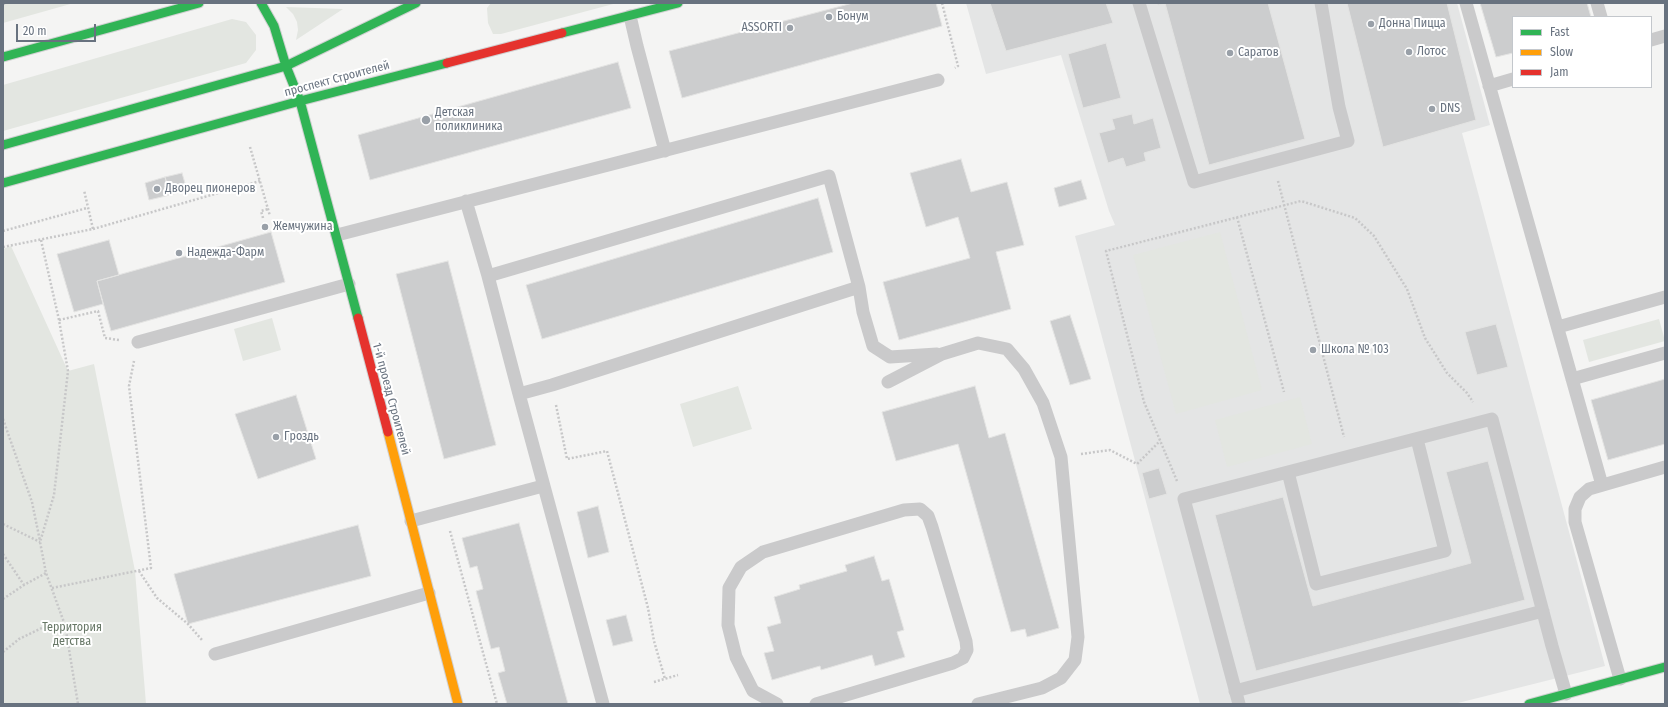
<!DOCTYPE html>
<meta charset="utf-8">
<style>
body{margin:0}
#map{position:relative;width:1668px;height:707px;overflow:hidden;background:#f4f4f3;font-family:"Fira Sans Condensed",sans-serif}
canvas{display:block}
.frame{position:absolute;inset:0;border:4px solid #68727f;pointer-events:none}
.legend{position:absolute;left:1512px;top:16px;width:140px;height:72px;box-sizing:border-box;background:#fff;border:1px solid #c3c7cc;margin:0;padding:5px 7px;list-style:none;font-size:12px;color:#68727f}
.legend li{display:flex;align-items:center;gap:8px;height:20px}
.legend b{width:20px;border:1px solid #c3c7cc}
.scale{position:absolute;left:16px;top:24px;width:80px;height:18px;box-sizing:border-box;border:2px solid #68727f;border-top:0;padding-left:5px;font-size:12px;line-height:14px;white-space:nowrap;color:#68727f;-webkit-text-stroke:3px #fff;paint-order:stroke}
</style>
<div id="map">
<canvas width="1668" height="707"></canvas>
<div class="frame"></div>
<ul class="legend">
<li><b style="height:5px;background:#30b455"></b>Fast</li>
<li><b style="height:5px;background:#ff9f0a"></b>Slow</li>
<li><b style="height:5px;background:#e5322d"></b>Jam</li>
</ul>
<div class="scale">20 m</div>
</div>
<script>
const context = document.querySelector('canvas').getContext('2d');
context.lineJoin = 'round';
function fillPath(path, color) { context.fillStyle = color; context.fill(path, 'evenodd'); }
const shape = rows => new Path2D(rows.map(r => 'M' + r).join(''));
function stroke(path, color, width, dash) { context.strokeStyle = color; context.lineWidth = width; context.lineCap = dash ? 'butt' : 'round'; context.setLineDash(dash || []); context.stroke(path); }
function write(font, color, halo, rows, align = 'center') {
  context.font = font + ' "Fira Sans Condensed",sans-serif'; context.lineWidth = 4; context.setLineDash([]); context.textBaseline = 'middle'; context.strokeStyle = halo; context.fillStyle = color; for (const [text, x, y, turn = 0] of rows) {
    context.save(); context.translate(x, y); context.rotate((+turn || 0) * Math.PI / 180); context.textAlign = isNaN(turn) ? turn : align; if (halo) context.strokeText(text, 0, 0); context.fillText(text, 0, 0); context.restore();
  }
}
fillPath(shape([
 [966,3,1457,3,1490,125,1462,133,1605,666,1454,704,1200,704,1075,236,1115,225,1109,211,1061,55,986,74]
]), '#e4e5e5');
fillPath(shape([
 [3,3,74,3,3,23],
 [491,3,617,3,501,34,493,34,488,23,487,8],
 [286,7,343,9,296,40,298,30,297,22,293,14],
 [232,19,246,22,256,35,256,50,246,63,3,131,3,85],
 [1220,232,1262,390,1176,414,1133,255],
 [11,246,68,371,94,364,135,571,146,704,3,704,3,249],
 [272,318,281,350,243,361,234,329],
 [1659,319,1665,341,1589,362,1583,340],
 [738,386,752,429,693,447,680,404],
 [1300,397,1312,444,1227,467,1215,420]
]), '#e3e6e1');
const building = shape([
 [853,3,936,3,942,26,682,98,669,51,853,3],
 [990,3,1106,3,1113,23,1006,51,990,3],
 [1157,3,1268,3,1305,139,1209,165,1165,3,1158,5,1157,3],
 [1347,3,1447,3,1476,120,1383,147,1347,3],
 [1480,3,1587,3,1591,17,1513,17,1513,53,1496,57,1480,3],
 [1106,43,1121,98,1083,108,1068,54,1106,43],
 [618,62,631,108,370,180,358,135,618,62],
 [1132,114,1134,124,1153,118,1161,148,1144,153,1146,161,1126,167,1123,158,1108,163,1099,133,1115,129,1112,119,1132,114],
 [961,159,971,192,1007,182,1024,245,996,252,1011,309,899,340,883,282,970,258,958,217,926,227,910,173,961,159],
 [182,173,187,190,170,195,165,177,182,173],
 [165,177,170,195,149,200,145,183,165,177],
 [1081,180,1087,199,1059,207,1054,188,1081,180],
 [818,198,833,252,542,339,526,285,818,198],
 [271,232,285,282,111,331,97,281,271,232],
 [109,240,119,275,97,281,103,304,74,312,57,254,109,240],
 [448,261,496,445,444,459,396,274,448,261],
 [1070,315,1091,379,1070,385,1050,321,1070,315],
 [1496,324,1508,367,1477,375,1465,332,1496,324],
 [1665,379,1665,444,1608,460,1591,400,1665,379],
 [975,386,989,438,1005,433,1059,628,1027,637,1025,629,1011,632,958,444,896,461,882,412,975,386],
 [296,395,316,459,258,479,235,414,296,395],
 [1488,461,1525,600,1256,671,1215,515,1283,497,1313,606,1471,563,1446,472,1488,461],
 [1159,468,1167,494,1149,499,1142,473,1159,468],
 [598,506,609,552,588,558,577,512,598,506],
 [519,523,550,638,568,704,507,704,498,673,505,671,499,647,491,649,476,591,483,589,477,566,470,568,462,538,519,523],
 [358,525,371,576,188,624,174,574,358,525],
 [874,556,882,581,889,579,904,630,897,632,905,657,875,666,872,655,821,670,820,666,772,680,764,653,774,651,767,627,781,623,774,597,800,589,799,585,847,571,845,565,874,556],
 [626,615,633,641,613,646,606,620,626,615]
]);
fillPath(building, '#cccdce');
stroke(building, '#e3e3e2', 1);
const fast = shape([
 [261,3,274,26,286,66,300,101,358,318],
 [562,33,678,3],
 [3,57,199,3],
 [3,145,286,66,416,3],
 [3,183,300,101,447,63],
 [1529,704,1665,667]
]);
const slow = shape([
 [388,432,458,704]
]);
const jam = shape([
 [447,63,562,33],
 [358,318,388,432]
]);
stroke(fast, '#d0d0d1', 11);
stroke(slow, '#d0d0d1', 11);
stroke(jam, '#d0d0d1', 11);
stroke(shape([
 [942,3,958,66,955,68],
 [3,4,7,3],
 [250,147,270,216],
 [1278,181,1344,437],
 [1237,217,1284,392],
 [263,218,261,211,268,209],
 [93,229,260,181],
 [3,231,87,208],
 [41,240,59,320,68,371,54,495,40,542,46,573,65,625,78,704],
 [3,247,93,229,84,190],
 [59,320,98,311,105,338,119,340],
 [556,405,567,459,607,451,648,608,654,641,665,679],
 [3,419,32,502,40,541],
 [1081,454,1110,450,1137,464,1160,441],
 [1177,481,1144,402,1106,251,1301,201,1355,218,1374,236,1407,289,1425,338,1447,373,1467,393,1473,402],
 [3,524,40,542],
 [450,531,497,704],
 [3,554,24,585],
 [139,571,157,598,188,624,202,640],
 [52,588,151,568,129,386,134,361],
 [3,599,24,585,46,573],
 [3,652,19,639,46,626,65,625],
 [654,682,678,675]
]), '#c7c7c8', 2.5, [2, 2]);
stroke(shape([
 [1139,3,1194,182,1348,141,1339,107,1321,3],
 [1466,3,1602,485],
 [1597,3,1601,17],
 [630,16,637,46,665,151],
 [1651,40,1665,36],
 [1489,86,1513,79],
 [466,201,488,276,519,394,603,704],
 [337,235,938,80],
 [488,276,829,176,859,287,552,385,519,394],
 [859,287,863,312,873,346,890,357,937,354],
 [1558,327,1665,297],
 [138,342,349,284],
 [1572,379,1665,353],
 [888,382,942,354,978,343,1007,349,1024,369,1043,403,1061,457,1078,637,1075,660,1061,678,1042,688,978,704],
 [1288,472,1316,584,1445,551,1417,439],
 [411,521,543,486],
 [215,654,429,593],
 [1620,679,1575,522,1575,509,1580,497,1589,489,1665,467],
 [1235,691,1543,611],
 [777,704,753,691,736,657,728,625,729,588,741,567,763,552,904,510,920,509,928,516,932,527,966,641,967,650,963,658,953,663,816,704],
 [1239,704,1184,499,1492,419,1552,646,1566,694]
]), '#cacacb', 13);
stroke(fast, '#30b455', 9);
stroke(slow, '#ff9f0a', 9);
stroke(jam, '#e5322d', 9);
for (const [x, y, r, color] of [
 [829,17,4,"#99a0a8"],
 [1371,24,4,"#99a0a8"],
 [790,28,4,"#99a0a8"],
 [1409,52,4,"#99a0a8"],
 [1230,53,4,"#99a0a8"],
 [1432,109,4,"#99a0a8"],
 [426,120,5,"#99a0a8"],
 [157,189,4,"#99a0a8"],
 [265,227,4,"#99a0a8"],
 [179,253,4,"#99a0a8"],
 [1313,350,4,"#99a0a8"],
 [276,437,4,"#99a0a8"]
]) { const dot = new Path2D(); dot.arc(x, y, r, 0, 2 * Math.PI); context.fillStyle = color; context.fill(dot); stroke(dot, '#fff', 1.5); }
write('12px', '#68727f', '#fff', [
 ["Бонум",837,17],
 ["Донна Пицца",1379,24],
 ["ASSORTI",782,28,"right"],
 ["Лотос",1417,52],
 ["Саратов",1238,53],
 ["DNS",1440,109],
 ["Детская",435,113],
 ["поликлиника",435,127],
 ["Дворец пионеров",165,189],
 ["Жемчужина",273,227],
 ["Надежда-Фарм",187,253],
 ["Школа № 103",1321,350],
 ["Гроздь",284,437]
], 'left');
write('12px', '#68727f', '#fff', [
 ["проспект Строителей",337,79,-15],
 ["1-й проезд Строителей",391,399,75]
]);
write('12px', '#677766', '#fff', [
 ["Территория",72,628],
 ["детства",72,642]
]);
</script>
